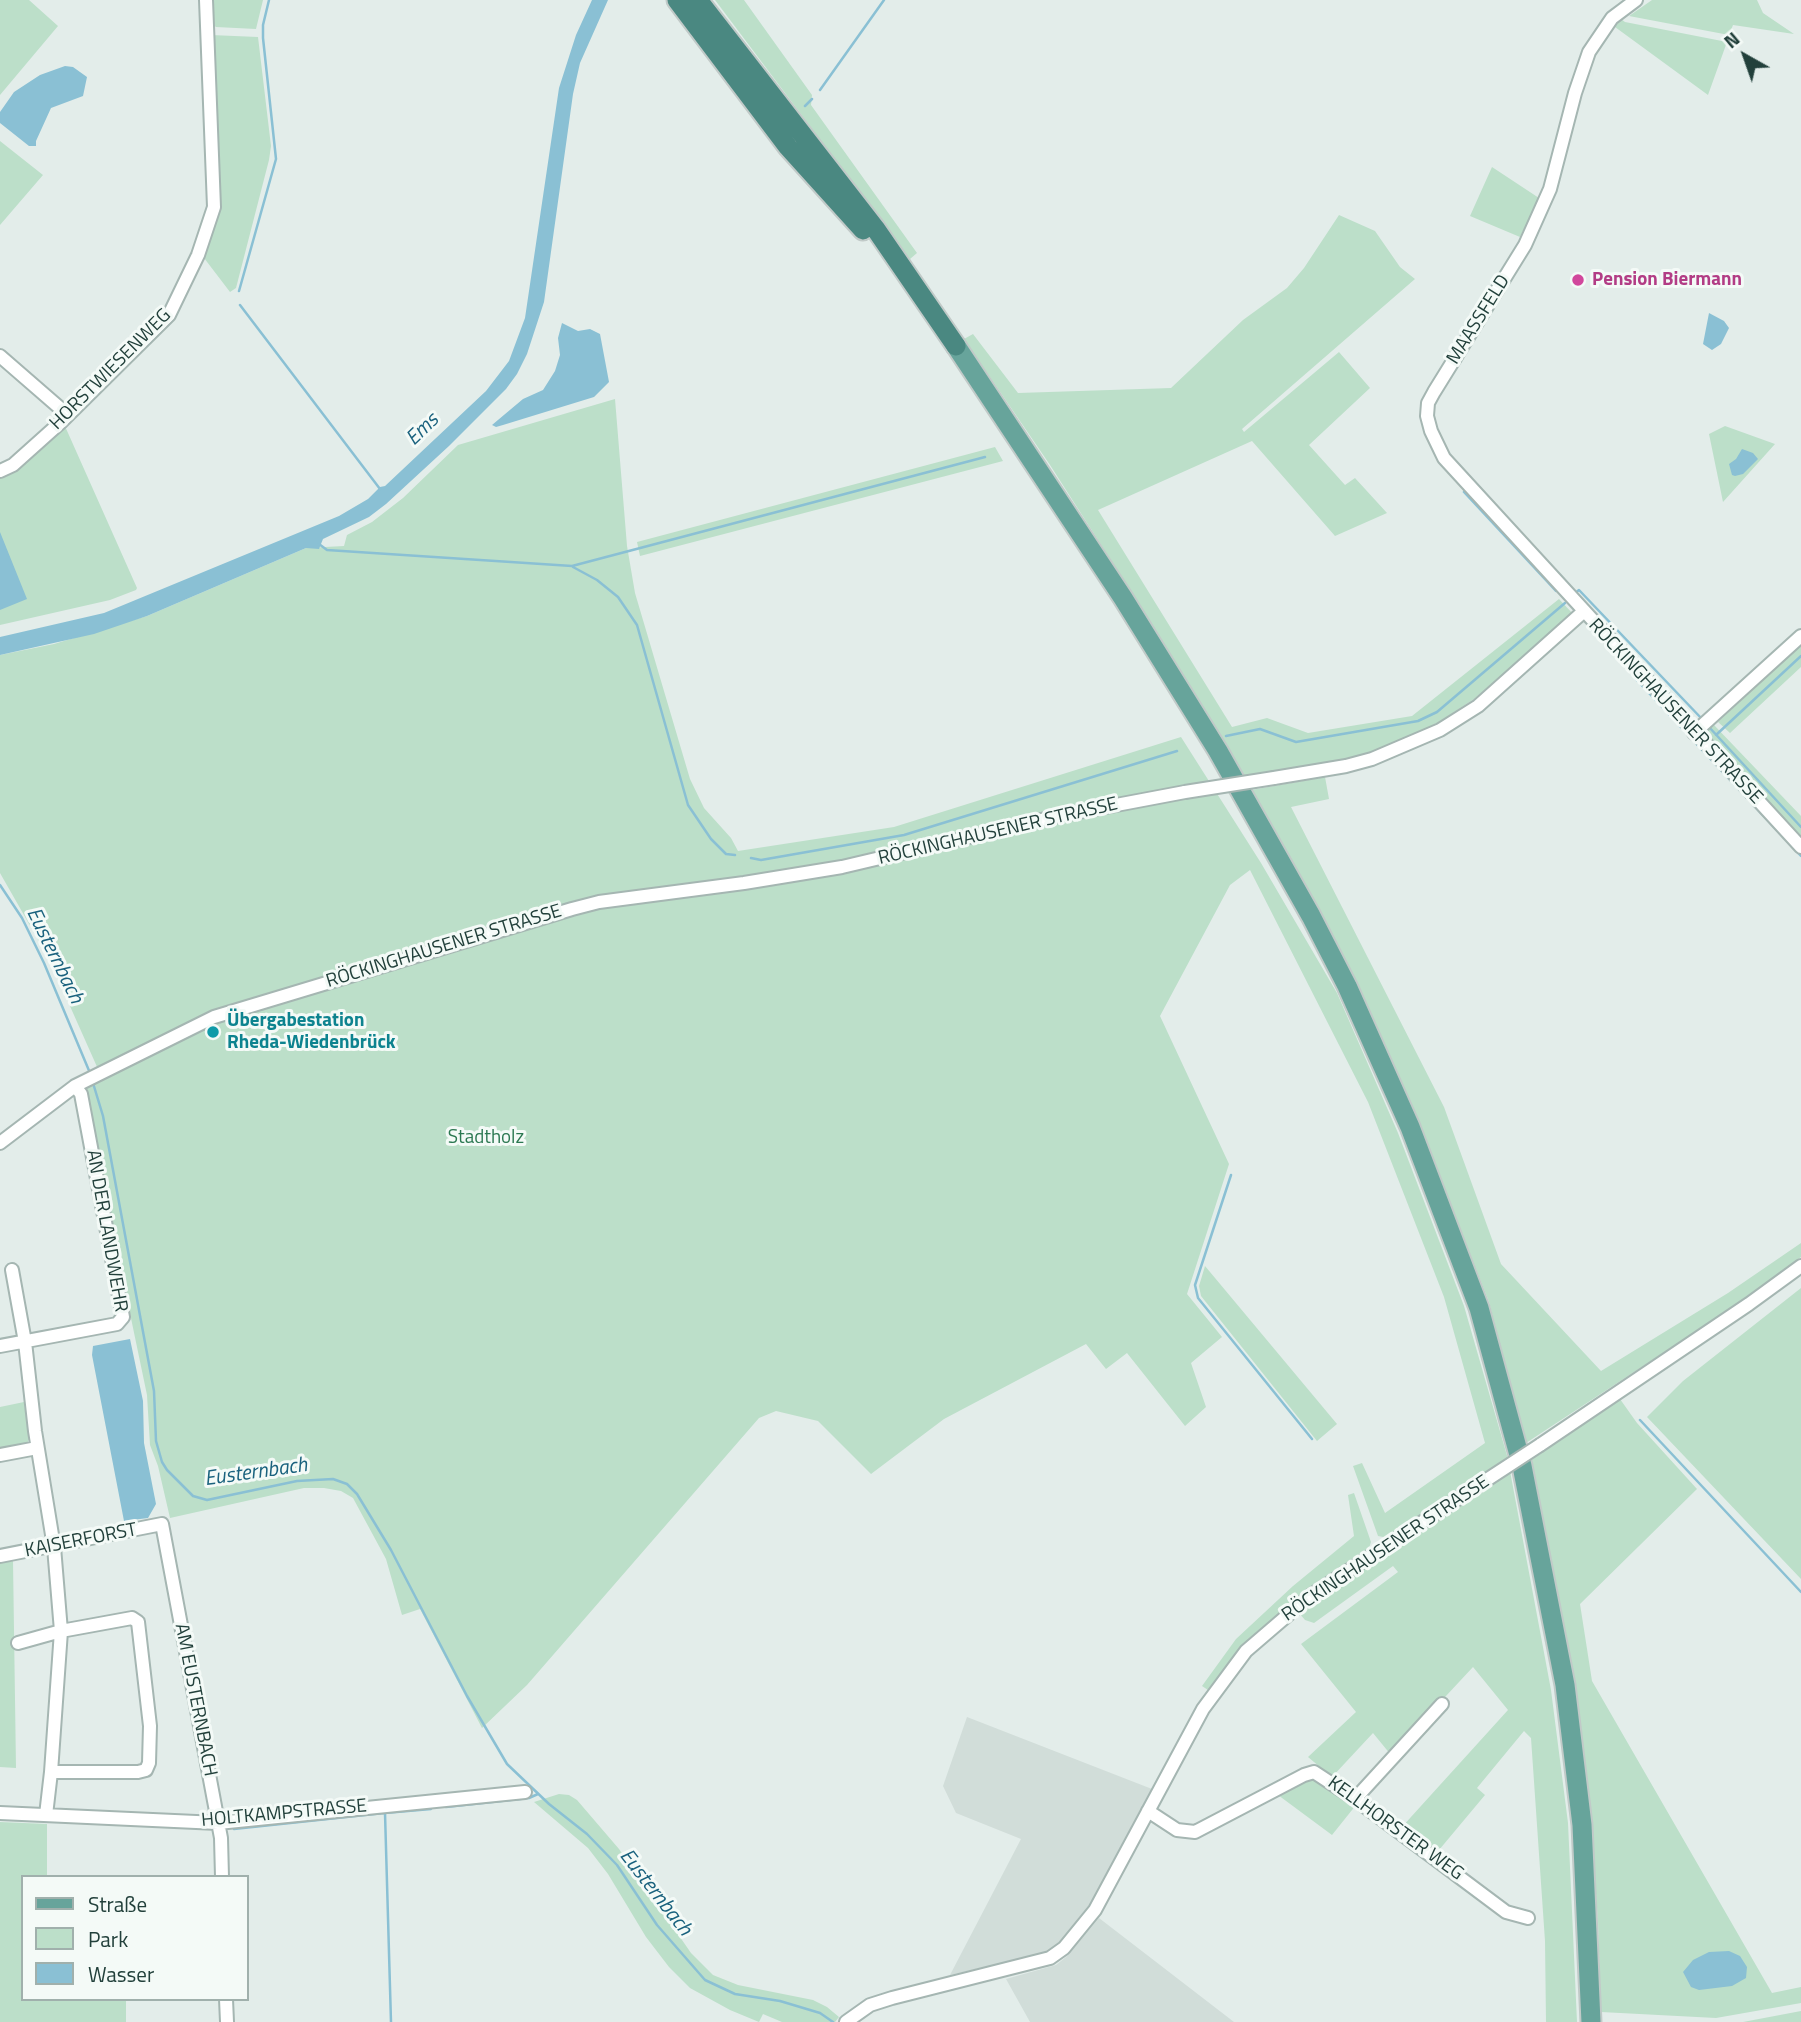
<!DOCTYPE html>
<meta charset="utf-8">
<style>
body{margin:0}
#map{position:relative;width:1801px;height:2022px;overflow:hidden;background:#e3edea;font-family:"Titillium Web",sans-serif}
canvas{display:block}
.legend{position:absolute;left:21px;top:1875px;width:228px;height:126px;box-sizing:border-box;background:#f4faf7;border:2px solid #a0b0ac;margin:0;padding:9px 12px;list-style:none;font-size:21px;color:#22403b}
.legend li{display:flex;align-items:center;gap:14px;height:35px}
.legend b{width:35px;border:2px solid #a0b0ac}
.north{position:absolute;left:1710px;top:21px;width:70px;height:70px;-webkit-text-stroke:5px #f4faf7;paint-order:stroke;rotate:320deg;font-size:19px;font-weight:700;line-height:28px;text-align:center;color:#22403b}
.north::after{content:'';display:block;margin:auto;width:24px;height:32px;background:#22403b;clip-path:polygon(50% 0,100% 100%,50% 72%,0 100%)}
</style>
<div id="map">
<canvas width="1801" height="2022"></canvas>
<ul class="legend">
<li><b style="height:9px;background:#67a49b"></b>Straße</li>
<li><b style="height:19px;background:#bcdfc9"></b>Park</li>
<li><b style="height:19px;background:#8ac0d4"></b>Wasser</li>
</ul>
<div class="north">N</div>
</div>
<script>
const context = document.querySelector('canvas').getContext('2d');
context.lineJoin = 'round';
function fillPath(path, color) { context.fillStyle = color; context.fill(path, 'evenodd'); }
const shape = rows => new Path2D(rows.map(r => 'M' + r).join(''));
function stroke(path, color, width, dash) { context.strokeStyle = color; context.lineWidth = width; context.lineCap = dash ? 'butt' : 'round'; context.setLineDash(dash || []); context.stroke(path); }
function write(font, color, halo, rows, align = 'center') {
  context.font = font + ' "Titillium Web",sans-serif'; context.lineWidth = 6; context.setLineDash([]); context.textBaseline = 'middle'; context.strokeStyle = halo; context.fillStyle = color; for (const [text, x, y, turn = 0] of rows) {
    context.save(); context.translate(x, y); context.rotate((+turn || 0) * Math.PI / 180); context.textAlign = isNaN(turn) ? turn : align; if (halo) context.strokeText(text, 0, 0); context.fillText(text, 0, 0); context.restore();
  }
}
fillPath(shape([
 [967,1717,1152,1789,1091,1906,1061,1941,1045,1953,950,1975,1021,1839,956,1813,943,1786],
 [1099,1918,1234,2022,1030,2022,1006,1979,1056,1965,1066,1957]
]), '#d1ddd9');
fillPath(shape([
 [0,0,29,0,58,26,0,95],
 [209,0,263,0,256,29,216,27,210,22],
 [715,0,744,0,812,95,811,105,917,253,910,259],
 [1652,0,1757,0,1763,13,1794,34,1733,25,1729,35,1629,16],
 [1621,19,1625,22,1727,42,1708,95,1615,27],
 [211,35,258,37,271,146,269,160,236,288,230,292,201,254,210,232],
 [0,141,43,175,0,225],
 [1492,167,1539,198,1520,237,1470,216],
 [1339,215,1375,231,1400,267,1415,279,1242,429,1244,432,1339,352,1370,388,1309,445,1345,485,1355,478,1387,513,1335,536,1252,441,1098,510,1232,727,1267,718,1308,733,1412,716,1559,599,1573,614,1474,699,1439,722,1394,744,1345,760,1243,776,1132,593,1050,465,964,339,973,334,1018,393,1171,388,1243,320,1287,288,1304,268],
 [615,399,627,546,635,593,690,779,704,808,731,838,738,851,894,827,1181,737,1261,863,1337,993,1398,1133,1464,1306,1508,1459,1388,1538,1378,1536,1353,1466,1362,1463,1385,1513,1485,1443,1444,1297,1368,1102,1250,870,1230,885,1160,1016,1229,1164,1187,1294,1222,1337,1191,1363,1206,1407,1185,1426,1127,1353,1106,1369,1086,1344,944,1419,871,1474,818,1421,776,1411,759,1418,527,1685,482,1728,420,1609,402,1615,386,1559,353,1498,341,1491,324,1488,304,1488,170,1518,158,1466,150,1445,147,1395,83,1088,102,1078,49,959,0,873,0,655,54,644,147,616,306,548,344,546,347,535,372,522,403,498,458,445],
 [64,424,137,588,136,590,110,600,0,625,0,476],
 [1725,426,1775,444,1723,502,1709,434],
 [995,447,1003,461,640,556,637,542],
 [1801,645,1801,667,1730,733,1718,722],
 [1714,725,1801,816,1801,841,1702,736],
 [1325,777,1329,799,1291,807,1444,1107,1501,1264,1601,1371,1728,1293,1801,1243,1801,1257,1736,1305,1526,1443,1489,1302,1419,1124,1356,982,1251,790],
 [1205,1266,1337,1424,1317,1441,1201,1296,1199,1286],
 [1801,1288,1801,1579,1647,1417,1683,1381],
 [1620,1399,1637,1423,1697,1489,1580,1604,1592,1681,1772,1993,1801,1987,1801,2003,1716,2018,1601,2012,1598,1921,1591,1824,1574,1684,1531,1460],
 [24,1402,29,1439,26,1446,0,1451,0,1407],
 [1510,1471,1551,1690,1568,1823,1577,2022,1546,2022,1545,1941,1531,1738,1524,1731,1477,1788,1485,1795,1439,1850,1430,1849,1401,1828,1508,1710,1473,1667,1391,1755,1373,1733,1332,1777,1308,1757,1356,1712,1301,1644,1398,1572,1393,1566,1314,1623,1305,1620,1299,1613],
 [1354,1493,1371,1542,1368,1551,1282,1611,1243,1646,1208,1690,1202,1686,1236,1639,1293,1586,1354,1536,1348,1495],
 [13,1561,16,1768,0,1767,0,1563],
 [1314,1777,1356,1805,1332,1835,1278,1795],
 [559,1794,569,1795,577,1800,619,1849,691,1953,713,1975,738,1985,813,2000,827,2007,839,2017,835,2022,782,2022,763,2014,759,2022,730,2010,690,1988,669,1967,646,1937,608,1874,588,1848,534,1802],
 [0,1822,47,1824,47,1877,23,1877,23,1999,126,1999,126,2022,0,2022],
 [1801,2011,1801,2022,1743,2022]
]), '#bcdfc9');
fillPath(shape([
 [592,0,608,0,580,63,573,94,544,302,527,354,517,374,506,389,449,446,386,504,369,517,323,539,319,549,306,548,147,616,94,634,0,655,0,637,104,613,339,516,368,499,380,487,385,486,486,391,509,361,525,318,559,88,576,35],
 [65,66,73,67,87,77,83,96,51,108,36,141,36,146,29,146,0,123,0,112,14,92,40,75],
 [1709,313,1724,321,1729,328,1721,344,1712,350,1703,344],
 [562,323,578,331,590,329,600,334,609,382,594,397,503,425,496,427,492,425,523,399,543,390,555,371,560,355,558,338],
 [1742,449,1753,453,1758,459,1743,474,1735,476,1732,475,1729,464,1736,459],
 [0,532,27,599,0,610],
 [130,1339,143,1401,144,1443,156,1504,148,1518,124,1521,92,1355,93,1346],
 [1729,1951,1740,1956,1747,1967,1746,1978,1732,1986,1699,1990,1691,1987,1683,1972,1693,1960,1709,1952]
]), '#8ac0d4');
stroke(shape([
 [820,90,884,0],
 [805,106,812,99],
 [239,291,276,159,263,38,263,25,269,0],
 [240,305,380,489],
 [1464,492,1556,591],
 [319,544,327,550,572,566,985,457],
 [573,567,597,580,618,597,637,625,688,805,711,839,726,854,735,855],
 [1574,594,1579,590,1702,719],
 [1634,677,1801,856],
 [1709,727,1801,827],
 [1716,735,1801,656],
 [1226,736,1260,729,1296,742,1418,721,1437,712,1565,603],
 [751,858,761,860,904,835,1177,751],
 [0,885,22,918,44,963,90,1073],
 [93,1083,103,1116,154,1391,156,1441,162,1462,167,1470,193,1496,207,1500,297,1481,333,1479,347,1484,357,1494,391,1550,467,1696,507,1764,549,1804,587,1834,617,1865,657,1925,705,1980,735,1994,780,2001,820,2013,833,2022],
 [1231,1175,1195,1285,1198,1298,1312,1439],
 [1640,1420,1801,1592],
 [175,1562,178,1577],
 [446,1807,529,1798,538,1794],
 [234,1829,384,1813],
 [391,2022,385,1813,431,1809]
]), '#8ac0d4', 2.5);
const minor = shape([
 [1636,0,1612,18,1589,52,1575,93,1550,189,1525,245,1434,392,1428,403,1427,416,1431,431,1444,458,1801,847],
 [0,356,61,409,65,418],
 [0,471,13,465,61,422,169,315,198,255,214,207,206,0],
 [1694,733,1801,636],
 [1274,778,1346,766,1372,759,1440,730,1478,706,1583,612],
 [0,1143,75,1086,214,1017,572,909,599,902,744,883,842,867,1058,816,1185,792],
 [12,1270,25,1342,35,1431,54,1547,61,1631,51,1772,46,1815],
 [0,1346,117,1324,123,1317,81,1094,75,1086],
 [1540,1445,1749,1304,1801,1266],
 [0,1455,37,1448],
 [0,1556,162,1524,221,1838,222,1877],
 [18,1643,61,1631,132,1618,138,1622,150,1726,149,1763,146,1770,138,1772,51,1772],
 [1355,1799,1442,1704],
 [1148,1811,1177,1830,1195,1832,1304,1775,1314,1772,1355,1799,1506,1912,1528,1918],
 [0,1813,218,1823,525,1792],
 [226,1999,227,2022],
 [846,2022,870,2005,892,1998,1050,1958,1064,1948,1095,1910,1203,1709,1246,1651,1310,1596,1462,1496]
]);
const primary = shape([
 [956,346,1123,598,1218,751,1311,916,1347,986,1410,1127,1479,1308,1522,1466,1565,1685,1582,1825,1591,2022]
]);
const trunk = shape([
 [677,0,788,147,863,230],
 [698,0,875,228,956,346]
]);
stroke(minor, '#a5b6b2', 16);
stroke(primary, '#c1cac8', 23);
stroke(trunk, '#c1cac8', 23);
stroke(minor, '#fff', 12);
stroke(primary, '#67a49b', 19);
stroke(trunk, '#4a8881', 19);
const minorBridge = shape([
 [1185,792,1274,778],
 [1462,1496,1540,1445]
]);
stroke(minorBridge, '#a5b6b2', 16, []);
stroke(minorBridge, '#fff', 12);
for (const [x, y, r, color] of [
 [1578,280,7,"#d1479c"],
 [213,1032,7,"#0f9aa8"]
]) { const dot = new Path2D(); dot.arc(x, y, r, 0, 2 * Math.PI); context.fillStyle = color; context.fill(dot); stroke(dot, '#f4faf7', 2.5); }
write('bold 19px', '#b23c85', '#f4faf7', [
 ["Pension Biermann",1592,280]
], 'left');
write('19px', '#22403b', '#f4faf7', [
 ["MAASSFELD",1479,320,-58],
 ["HORSTWIESENWEG",111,370,-45],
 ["RÖCKINGHAUSENER STRASSE",1675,712,47],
 ["RÖCKINGHAUSENER STRASSE",998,832,-13],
 ["RÖCKINGHAUSENER STRASSE",444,947,-17],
 ["AN DER LANDWEHR",106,1231,80],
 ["KAISERFORST",81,1541,-11],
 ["RÖCKINGHAUSENER STRASSE",1386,1549,-34],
 ["AM EUSTERNBACH",195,1700,79],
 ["HOLTKAMPSTRASSE",284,1814,-5],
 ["KELLHORSTER WEG",1395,1829,36]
]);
write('bold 19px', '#0d838f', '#f4faf7', [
 ["Übergabestation",227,1021],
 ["Rheda-Wiedenbrück",227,1043]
], 'left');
write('19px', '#2b7851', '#f4faf7', [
 ["Stadtholz",486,1138]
]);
write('italic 21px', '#1a627e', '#f4faf7', [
 ["Ems",423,430,-44],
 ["Eusternbach",54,956,64],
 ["Eusternbach",256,1473,-8],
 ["Eusternbach",655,1893,52]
]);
</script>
